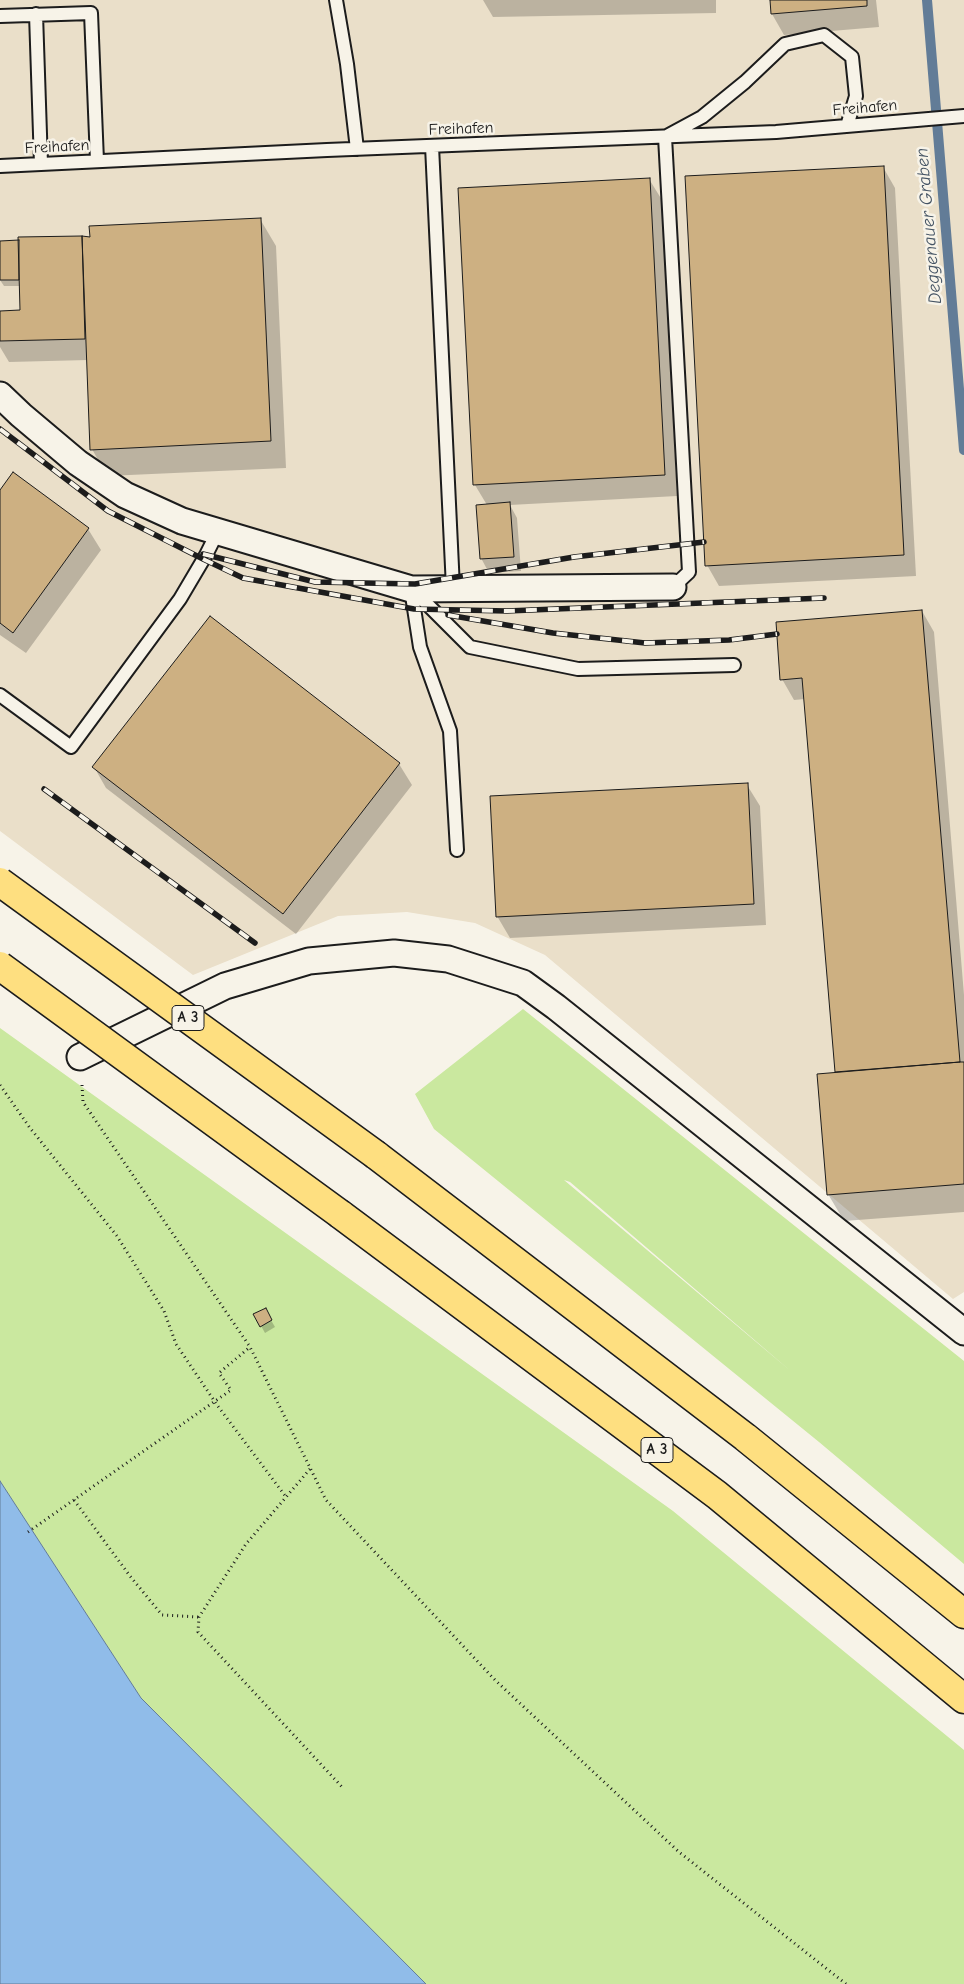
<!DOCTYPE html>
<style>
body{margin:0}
canvas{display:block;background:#f7f3e8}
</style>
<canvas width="964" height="1984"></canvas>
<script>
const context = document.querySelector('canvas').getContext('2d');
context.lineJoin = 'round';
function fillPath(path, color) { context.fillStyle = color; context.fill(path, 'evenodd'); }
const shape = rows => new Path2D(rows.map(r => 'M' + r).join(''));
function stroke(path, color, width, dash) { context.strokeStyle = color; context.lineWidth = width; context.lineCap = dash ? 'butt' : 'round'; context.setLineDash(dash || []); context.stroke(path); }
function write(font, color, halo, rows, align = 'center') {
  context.font = font + ' "Comic Neue",sans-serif'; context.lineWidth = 5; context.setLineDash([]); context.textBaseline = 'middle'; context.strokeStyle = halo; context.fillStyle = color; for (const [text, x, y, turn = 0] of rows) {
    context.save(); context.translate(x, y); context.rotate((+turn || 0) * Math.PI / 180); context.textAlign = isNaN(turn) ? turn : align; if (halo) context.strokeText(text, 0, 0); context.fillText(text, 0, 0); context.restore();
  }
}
fillPath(shape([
 [0,0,964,0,964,1292,953,1299,545,955,475,923,407,912,338,916,193,975,0,831]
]), '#eadfc9');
fillPath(shape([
 [523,1009,964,1361,964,1564,819,1442,434,1129,415,1094],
 [564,1180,570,1182,793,1373],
 [0,1028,673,1511,964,1750,964,1984,426,1984,141,1698,0,1481]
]), '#cae89f');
const water = shape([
 [0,1481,141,1698,426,1984,0,1984,0,1481]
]);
fillPath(water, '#90bce9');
stroke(water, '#627c97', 1);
fillPath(shape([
 [483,0,716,0,716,13,493,17],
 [771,0,876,0,879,27,784,35,772,14],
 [883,167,895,188,916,576,719,586,707,565],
 [649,179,662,200,677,496,510,505,517,518,521,571,489,573,481,558,487,505,475,485],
 [260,219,276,246,286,468,107,476,92,449,88,360,9,362,0,347,0,312,22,311,21,286,4,286,0,280,82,237,91,239],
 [13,474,88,529,101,550,26,653,0,635,0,492],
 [922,611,934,632,964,995,964,1212,844,1221,828,1194,837,1073,805,699,794,700,782,679],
 [399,764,412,785,296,934,106,788,94,767],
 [747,785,760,806,766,925,510,938,497,916],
 [265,1310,275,1327,265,1333,255,1315]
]), '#0003');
stroke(shape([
 [927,0,964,450]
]), '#627c97', 10);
const building = shape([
 [770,0,867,0,867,6,771,14,770,0],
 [884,166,904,555,705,566,685,176,884,166],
 [650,178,665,475,473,485,458,188,650,178],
 [261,218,271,441,90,450,82,236,90,237,89,226,261,218],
 [82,236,85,339,0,341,0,311,20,310,18,237,82,236],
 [19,240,19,280,0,280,0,241,19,240],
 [13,472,89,528,13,633,0,623,0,490,13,472],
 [510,502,514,557,480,559,476,505,510,502],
 [922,610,960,1062,835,1072,802,678,780,680,776,622,922,610],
 [210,616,400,763,283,914,92,767,210,616],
 [748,783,754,904,496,917,490,796,748,783],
 [960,1062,964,1062,964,1184,827,1195,817,1074,960,1062],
 [266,1308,272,1320,260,1327,253,1314,266,1308]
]);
fillPath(building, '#cdb082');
stroke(building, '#1c1c1c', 1);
const lane = shape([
 [336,0,347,64,357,149],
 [36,14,41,164],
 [0,16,91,13,97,161],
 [432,146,453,588],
 [0,166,327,150,776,132,964,116],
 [673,587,689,572,665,137,702,117,745,82,785,44,824,35,852,57,856,96,847,126],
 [411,589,420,647,450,731,457,850],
 [413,590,470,647,578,669,734,665],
 [0,695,71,747,180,599,206,555,218,531]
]);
const street = shape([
 [0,395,21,415,78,463,125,495,182,521,411,589,673,587],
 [80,1057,225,986,309,961,394,953,448,959,523,983,556,1007,964,1332]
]);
const highway = shape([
 [376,1155,745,1437,964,1614],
 [340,1214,717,1495,964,1699]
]);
stroke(lane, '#1c1c1c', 16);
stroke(street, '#1c1c1c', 29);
stroke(highway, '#1c1c1c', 31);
stroke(shape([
 [0,1085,30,1128,117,1236,164,1311,176,1344,217,1405,286,1497],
 [82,1085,83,1102,250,1347,326,1500,495,1680,679,1852,846,1984],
 [310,1469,246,1544,199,1617,198,1632,343,1788],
 [74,1500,130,1576,162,1615,199,1617],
 [28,1532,231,1390,219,1373,250,1347]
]), '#1c1c1c', 3, [1, 4]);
stroke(lane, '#f7f3e8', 12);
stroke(street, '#f7f3e8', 25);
stroke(highway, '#fedf80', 28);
const rail = shape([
 [0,429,108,511,203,559,243,578,414,609,507,611,824,598],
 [203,554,315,582,415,584,574,557,704,542],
 [448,615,553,633,645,643,729,640,777,634],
 [44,789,255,943]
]);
stroke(rail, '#1c1c1c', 5.5);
stroke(rail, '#f7f3e8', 4, [11]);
const highwayBridge = shape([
 [0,882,376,1155],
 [0,966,340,1214]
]);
stroke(highwayBridge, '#1c1c1c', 31, []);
stroke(highwayBridge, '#fedf80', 28);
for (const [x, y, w] of [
 [188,1018,32],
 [657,1450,32]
]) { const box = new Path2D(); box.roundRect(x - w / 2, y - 12.5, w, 25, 4); context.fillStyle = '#f7f3e8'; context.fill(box); stroke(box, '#1c1c1c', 1); }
write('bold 15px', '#1c1c1c', null, [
 ["A 3",188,1018],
 ["A 3",657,1450]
]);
write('16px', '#1c1c1c', '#f7f3e8', [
 ["Freihafen",865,108,-5],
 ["Freihafen",461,129,-2],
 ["Freihafen",57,147,-3]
]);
write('italic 18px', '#455464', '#f7f3e8', [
 ["Deggenauer Graben",929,226,-95]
]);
</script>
